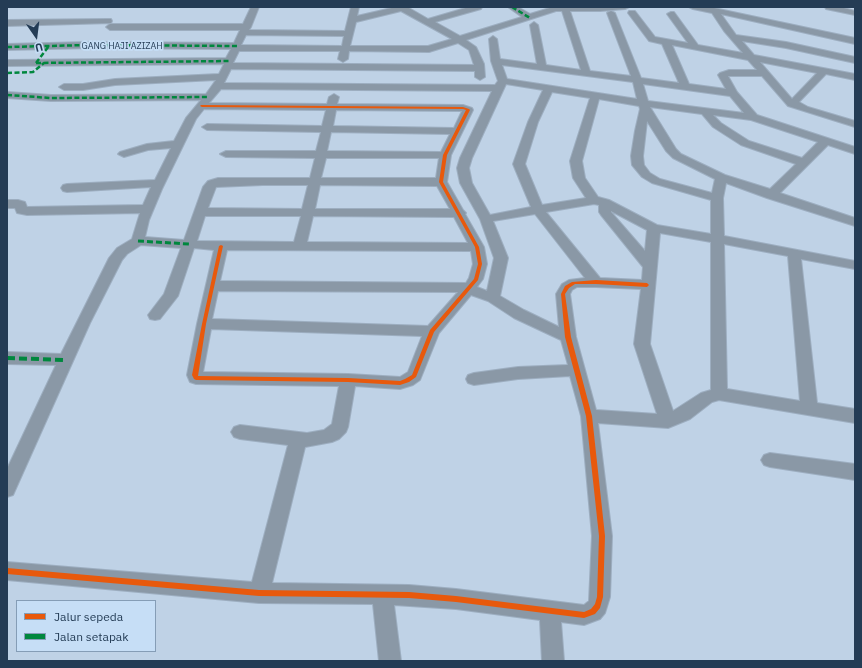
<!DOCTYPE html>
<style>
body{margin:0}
#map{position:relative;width:862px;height:668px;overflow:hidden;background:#bfd2e6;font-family:"IBM Plex Sans",sans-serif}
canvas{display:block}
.frame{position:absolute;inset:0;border:8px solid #243c55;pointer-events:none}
.legend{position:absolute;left:16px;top:600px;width:140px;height:52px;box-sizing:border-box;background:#c6def6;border:1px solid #859db6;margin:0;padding:5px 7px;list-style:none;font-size:12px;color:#243c55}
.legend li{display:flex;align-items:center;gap:8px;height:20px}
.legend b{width:20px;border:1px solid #859db6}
.north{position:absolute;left:16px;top:16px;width:40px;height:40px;-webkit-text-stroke:3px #c6def6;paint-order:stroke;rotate:166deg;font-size:11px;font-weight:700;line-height:16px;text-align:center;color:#243c55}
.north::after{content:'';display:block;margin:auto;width:14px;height:18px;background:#243c55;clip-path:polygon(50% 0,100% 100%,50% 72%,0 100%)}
</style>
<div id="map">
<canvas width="862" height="668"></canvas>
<div class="frame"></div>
<ul class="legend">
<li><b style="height:5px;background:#e8590c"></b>Jalur sepeda</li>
<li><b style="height:5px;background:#00873e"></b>Jalan setapak</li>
</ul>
<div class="north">U</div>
</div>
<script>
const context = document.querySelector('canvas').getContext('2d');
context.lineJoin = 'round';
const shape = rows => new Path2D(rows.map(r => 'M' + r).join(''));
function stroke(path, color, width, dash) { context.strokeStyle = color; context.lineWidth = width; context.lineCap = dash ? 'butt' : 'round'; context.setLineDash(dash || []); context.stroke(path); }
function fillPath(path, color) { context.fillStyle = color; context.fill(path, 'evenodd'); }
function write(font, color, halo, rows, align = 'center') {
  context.font = font + ' "IBM Plex Sans",sans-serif'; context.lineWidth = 3.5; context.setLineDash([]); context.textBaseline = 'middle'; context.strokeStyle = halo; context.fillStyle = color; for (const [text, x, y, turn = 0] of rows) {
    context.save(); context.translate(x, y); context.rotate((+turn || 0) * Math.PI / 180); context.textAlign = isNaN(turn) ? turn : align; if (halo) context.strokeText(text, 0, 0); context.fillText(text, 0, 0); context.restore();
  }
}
const minor = shape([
 [251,7,259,7,251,27,249,30,345,31,351,7,359,7,357,16,396,7,410,7,409,8,428,19,469,7,482,7,481,9,435,22,460,36,522,17,508,7,518,7,530,14,553,7,629,7,625,9,600,11,570,11,590,71,631,76,607,13,611,11,615,13,641,78,679,83,662,44,649,41,628,13,629,11,635,11,655,37,688,43,667,14,671,12,674,12,698,45,743,53,724,31,712,13,693,9,689,7,714,8,855,38,855,44,721,14,736,35,786,42,855,57,855,63,786,48,742,41,754,55,855,74,855,80,826,74,799,102,808,107,855,121,855,127,788,106,762,76,728,76,737,92,757,115,855,147,855,154,828,145,780,193,855,218,855,226,767,198,726,183,723,198,724,236,855,261,855,269,801,259,817,403,855,409,855,423,719,400,712,402,690,419,668,428,598,423,612,536,610,597,605,613,600,619,584,625,561,622,564,661,542,661,540,620,456,609,394,605,401,661,379,661,373,604,259,603,7,580,7,562,252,582,288,445,240,439,234,437,231,432,234,427,240,425,307,433,324,430,332,424,339,386,196,384,190,382,187,375,197,324,214,250,194,248,178,296,160,319,155,320,150,319,148,315,164,294,181,248,141,245,127,254,122,260,90,323,13,495,7,497,7,469,56,365,7,364,7,352,61,354,109,258,117,248,132,239,140,213,27,215,17,213,15,208,7,208,7,200,18,200,25,202,27,207,143,205,151,187,67,192,63,191,61,188,63,185,67,184,155,180,171,148,148,150,124,157,118,154,120,152,147,144,174,141,186,118,201,100,51,101,7,98,7,92,51,95,206,94,216,80,115,85,83,90,64,90,59,87,64,84,83,84,115,79,219,74,224,64,7,66,7,60,226,58,231,49,90,48,7,50,7,44,90,42,234,43,240,30,110,30,106,27,110,24,243,24,251,7],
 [401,11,452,39,428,46,350,46,356,22,401,11],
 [556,11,562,11,581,70,546,65,538,25,534,22,530,25,537,64,500,59,497,39,493,36,489,39,491,61,498,81,495,85,224,83,231,69,475,71,475,77,480,80,485,77,484,64,476,47,466,40,556,11],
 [246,35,344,36,342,46,241,45,246,35],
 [458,43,469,50,474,65,233,63,239,51,340,51,338,59,343,62,348,59,349,51,429,52,458,43],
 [672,45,748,60,757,70,729,70,720,73,718,75,726,89,689,84,672,45],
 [760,62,817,73,792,99,760,62],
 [502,65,633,82,637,99,507,79,502,65],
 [506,84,543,90,528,122,513,164,531,207,490,215,472,183,469,168,472,158,506,84],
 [643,84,730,96,744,113,648,101,643,84],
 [221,89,492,91,460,158,457,168,460,183,480,219,494,258,487,291,477,287,483,279,487,264,484,247,465,214,466,213,463,210,447,182,451,155,473,110,472,108,463,105,337,104,339,97,334,94,329,97,327,104,209,103,221,89],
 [552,92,590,98,570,161,573,178,586,198,542,205,525,164,538,122,552,92],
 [599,99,639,106,640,109,635,131,631,156,632,165,642,177,652,183,711,200,711,234,657,225,609,200,598,197,585,178,582,161,599,99],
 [650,107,702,114,713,127,741,145,796,164,770,189,725,175,681,154,676,149,650,107],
 [204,109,326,110,322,126,207,124,202,127,207,130,321,132,316,151,226,151,220,154,226,157,315,158,310,178,218,178,208,181,203,187,184,240,145,237,149,220,162,189,196,119,204,109],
 [336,110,462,111,454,128,333,126,336,110],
 [713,115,751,120,818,142,802,158,749,141,721,123,713,115],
 [647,121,666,151,673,158,715,179,712,193,660,179,650,173,644,165,643,156,647,121],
 [331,132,450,134,441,152,327,151,331,132],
 [326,158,439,158,436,178,321,178,326,158],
 [263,185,308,185,302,209,208,208,216,187,263,185],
 [320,185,437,186,450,209,315,209,320,185],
 [594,204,599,205,599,212,601,215,643,267,642,280,600,278,546,212,594,204],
 [611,211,647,230,645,251,611,212,611,211],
 [535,214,585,278,569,280,562,284,556,294,559,327,524,310,500,296,508,258,493,221,535,214],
 [205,216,301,216,294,242,197,241,205,216],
 [313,216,454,217,468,243,307,242,313,216],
 [660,233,711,242,711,390,701,393,673,411,650,344,660,233],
 [724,244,788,256,800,401,727,389,724,244],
 [227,250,471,251,473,264,469,278,466,283,220,281,227,250],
 [577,287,596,287,641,289,634,344,657,414,596,410,576,337,570,294,572,290,577,287],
 [218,291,458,292,428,326,212,319,218,291],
 [471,295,488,301,514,318,561,340,568,365,518,367,474,373,468,375,466,379,468,383,474,385,518,379,570,376,581,416,592,536,589,601,584,605,456,589,409,585,272,583,305,447,332,442,339,439,346,432,348,427,355,386,400,389,413,385,420,380,439,333,471,295],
 [211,329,422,336,408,372,400,377,348,374,203,372,211,329],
 [825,7,840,7,855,11,855,15,826,9,825,7],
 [108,19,111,19,112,21,111,23,7,26,7,20,108,19],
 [770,453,855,464,855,480,770,467,764,465,761,460,764,455,770,453]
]);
stroke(minor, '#9daec0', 2);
fillPath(minor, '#8a98a6');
stroke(shape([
 [512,7,530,18],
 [7,47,90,45,237,46],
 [36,63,229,61],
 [36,63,49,46],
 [7,73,33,72,44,63],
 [7,95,51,98,209,97]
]), '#00873e', 2.5, [5, 2.5]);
stroke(shape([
 [138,241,189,244]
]), '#00873e', 3, [6, 3]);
stroke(shape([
 [7,358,66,360]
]), '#00873e', 4, [8, 4]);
fillPath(shape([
 [201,105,463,107,469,109,470,110,447,155,443,182,479,247,482,264,478,280,434,332,416,377,409,382,400,385,348,382,196,380,194,379,192,375,202,324,219,246,221,245,223,246,206,324,198,376,348,378,400,381,405,379,412,375,430,330,474,279,478,264,475,247,439,182,443,155,466,110,463,109,202,107,200,106,201,105],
 [596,280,647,283,649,285,647,287,596,284,575,284,569,288,565,294,571,337,592,416,605,536,603,597,600,608,595,614,584,618,456,602,409,598,259,596,7,574,7,568,259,590,409,592,456,596,584,612,591,609,595,604,597,597,599,536,586,416,565,337,561,294,565,286,572,282,596,280]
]), '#e8590c');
write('9px', '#243c55', '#c6def6', [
 ["GANG HAJI AZIZAH",122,46]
]);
</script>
